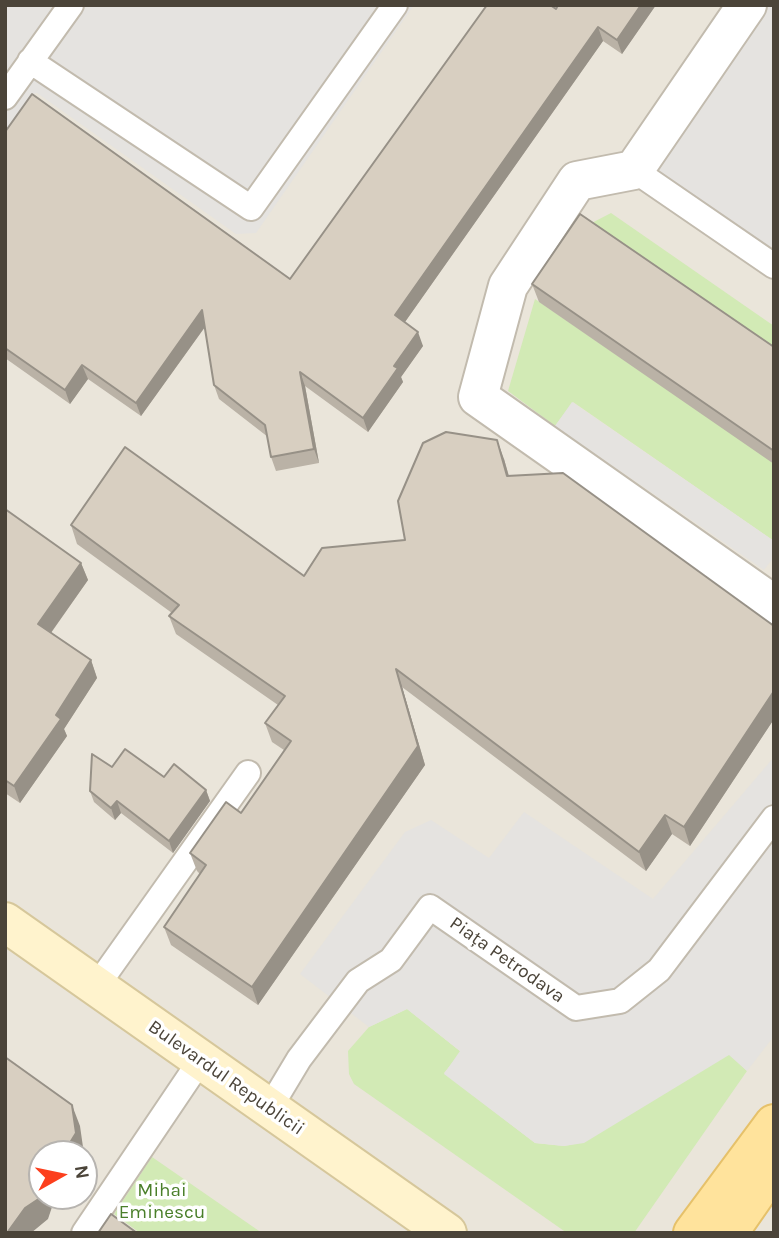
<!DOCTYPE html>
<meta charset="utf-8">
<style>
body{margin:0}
#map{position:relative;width:779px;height:1238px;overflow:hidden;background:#f6f3ec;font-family:Karla,sans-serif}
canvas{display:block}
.frame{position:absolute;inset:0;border:7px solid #4b4439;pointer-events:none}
.north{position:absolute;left:28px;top:1140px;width:70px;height:70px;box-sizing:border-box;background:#fff;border:2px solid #b7b4b0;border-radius:50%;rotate:81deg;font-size:19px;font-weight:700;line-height:28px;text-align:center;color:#4b4439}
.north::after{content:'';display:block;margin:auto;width:24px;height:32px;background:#fc3f1d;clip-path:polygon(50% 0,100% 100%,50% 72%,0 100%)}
</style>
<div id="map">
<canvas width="779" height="1238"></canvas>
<div class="frame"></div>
<div class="north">N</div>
</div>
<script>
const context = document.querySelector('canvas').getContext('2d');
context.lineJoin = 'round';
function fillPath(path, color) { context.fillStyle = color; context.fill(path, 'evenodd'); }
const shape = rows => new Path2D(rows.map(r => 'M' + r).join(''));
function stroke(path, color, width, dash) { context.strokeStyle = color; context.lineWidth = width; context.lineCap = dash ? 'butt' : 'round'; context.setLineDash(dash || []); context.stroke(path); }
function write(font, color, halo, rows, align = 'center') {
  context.font = font + ' Karla,sans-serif'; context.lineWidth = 7; context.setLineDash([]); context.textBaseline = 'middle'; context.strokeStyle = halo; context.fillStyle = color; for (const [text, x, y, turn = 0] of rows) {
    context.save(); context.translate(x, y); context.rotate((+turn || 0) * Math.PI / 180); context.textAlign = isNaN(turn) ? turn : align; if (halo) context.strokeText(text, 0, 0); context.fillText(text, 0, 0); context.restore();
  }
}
fillPath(shape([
 [5,5,774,5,774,1233,5,1233],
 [42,1154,84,1154,84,1196,42,1196]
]), '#eae5da');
fillPath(shape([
 [611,213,774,326,774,361,582,228],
 [535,299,774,463,774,541,573,402,555,426,508,391],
 [407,1009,461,1052,444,1073,535,1143,564,1146,584,1142,729,1054,747,1071,634,1233,567,1233,354,1084,349,1074,348,1051,369,1027],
 [152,1157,262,1233,140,1233,114,1214]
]), '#d2eab5');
fillPath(shape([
 [5,5,414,5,256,233,236,234,37,93,32,94,5,147],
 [747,5,774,5,774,266,634,170],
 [572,402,774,541,774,557,764,570,555,426],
 [774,757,774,1036,747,1071,729,1055,584,1143,564,1146,535,1143,444,1074,460,1051,407,1009,369,1027,300,974,405,832,431,820,489,858,524,812,653,899]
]), '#e5e3e0');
const service = shape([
 [30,61,251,208,395,5],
 [5,97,71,5],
 [634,170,774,266],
 [96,987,248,773],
 [269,1109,299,1059,358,981,391,960,430,907,576,1008,620,1001,659,970,774,818],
 [84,1233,200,1061]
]);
const minor = shape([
 [747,5,634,170,577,181,508,286,478,397,774,605]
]);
const secondary = shape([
 [5,922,447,1233]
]);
const primary = shape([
 [693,1233,774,1124],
 [728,1233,774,1167]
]);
stroke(service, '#c2bbae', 28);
stroke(minor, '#c2bbae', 42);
stroke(secondary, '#d6c79b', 42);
stroke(primary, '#e6c16a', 42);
stroke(service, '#fff', 24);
stroke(minor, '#fff', 38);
stroke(secondary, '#fff3cd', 38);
stroke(primary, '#ffe39c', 38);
fillPath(shape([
 [558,5,656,5,622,54,603,41,405,322,423,346,401,377,403,382,368,432,305,386,319,463,276,471,271,457,268,437,219,399,214,385,205,327,141,416,88,379,70,404,5,358,5,132,290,279],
 [532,284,774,347,774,464,539,302],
 [504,459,509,476,774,626,774,719,690,846,672,834,646,871,402,687,425,765,258,1005,171,945,164,927,200,874,197,871,190,853,241,813,284,750,272,742,265,723,278,705,176,634,169,616,172,613,77,544,71,525,304,576,405,540],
 [5,509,81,563,88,580,51,633,91,660,97,678,64,729,67,736,20,803,5,793],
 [112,767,164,777,206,790,210,801,173,853,121,813,115,820,94,802,90,791]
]), '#bab2a6');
fillPath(shape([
 [641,5,656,5,622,54,617,40],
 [598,27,603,41,400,329,395,315],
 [202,310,207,324,141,416,136,403],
 [418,332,423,346,401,377,403,382,368,432,363,418,394,366],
 [82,365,88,379,70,404,65,390],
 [300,372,305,386,319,463,314,449],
 [497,440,504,459,514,495,507,476],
 [81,563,88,580,45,641,38,624],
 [91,660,97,678,64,729,67,736,20,803,14,786,56,715],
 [396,669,402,687,425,765,258,1005,252,987],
 [774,691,774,719,690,846,684,827],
 [206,790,210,801,173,853,169,841],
 [117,801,121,813,115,820,111,808],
 [665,815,672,834,646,871,639,852],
 [72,1105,80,1126,84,1154,63,1154],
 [42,1191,42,1196,57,1196,54,1201,48,1219,31,1233,7,1233,25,1208]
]), '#979187');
const building = shape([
 [487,5,550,5,556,9,558,5,641,5,617,40,598,27,395,315,418,332,394,366,398,368,363,418,300,372,314,449,271,457,265,425,214,385,202,310,136,403,82,365,65,390,5,348,5,132,32,94,290,279,487,5],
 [580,214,774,347,774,451,532,284,580,214],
 [446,432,497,440,507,476,563,473,774,626,774,691,684,827,665,815,639,852,396,669,418,746,252,987,164,927,206,865,190,853,226,802,241,813,291,741,265,723,285,696,169,616,179,605,71,525,125,447,304,576,322,548,405,540,398,501,423,443,446,432],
 [5,509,81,563,38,624,91,660,56,715,61,719,14,786,5,780,5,509],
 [125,749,164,777,174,764,206,790,169,841,117,801,111,808,90,791,92,754,112,767,125,749],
 [5,1057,72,1105,76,1133,63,1154,42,1154,42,1191,40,1198,25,1208,7,1233,5,1233,5,1057],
 [111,1214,137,1233,98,1233,111,1214]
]);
fillPath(building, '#d8cfc1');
stroke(building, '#979187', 2);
write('19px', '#4b4439', '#fff', [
 ["Piața Petrodava",507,960,35],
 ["Bulevardul Republicii",226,1078,35]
]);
write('19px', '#4a7f2a', '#fff', [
 ["Mihai",162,1191],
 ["Eminescu",162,1213]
]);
</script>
